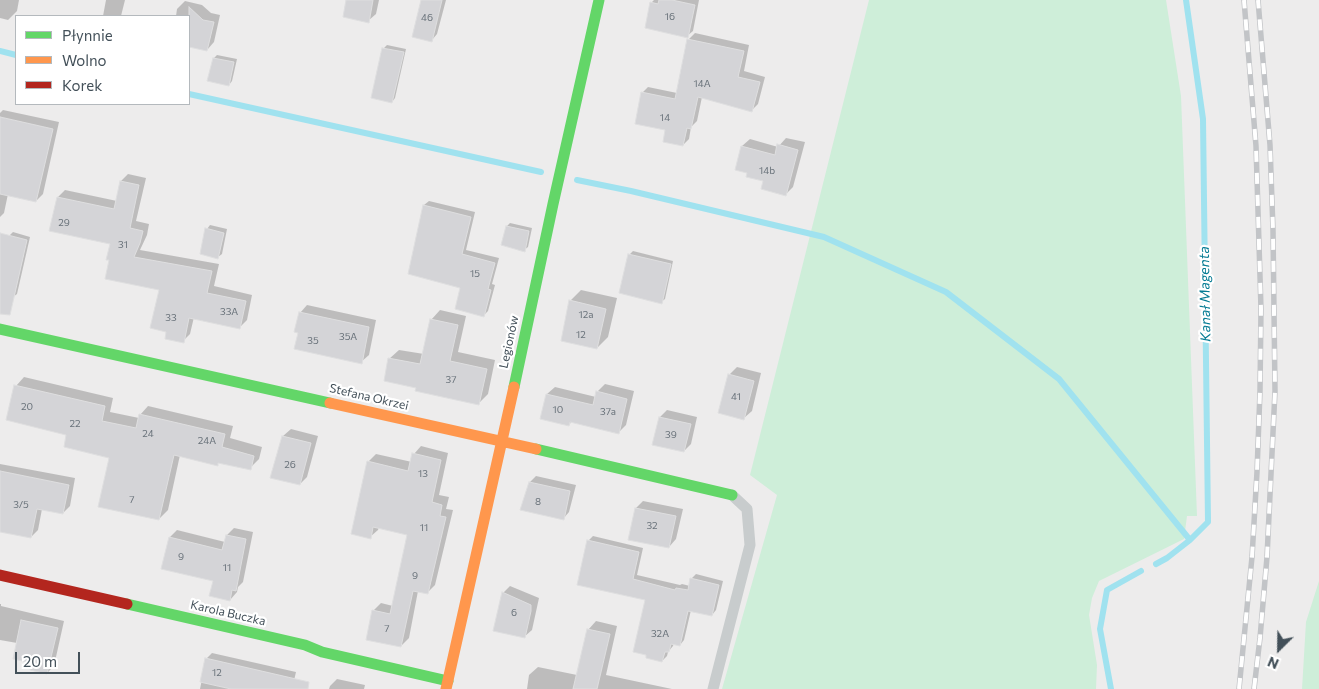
<!DOCTYPE html>
<meta charset="utf-8">
<style>
body{margin:0}
#map{position:relative;width:1319px;height:689px;overflow:hidden;background:#edecec;font-family:Commissioner,sans-serif}
canvas{display:block}
.legend{position:absolute;left:15px;top:15px;width:175px;height:90px;box-sizing:border-box;background:#fff;border:1px solid #b4b9bd;margin:0;padding:6px 9px;list-style:none;font-size:15px;color:#435059}
.legend li{display:flex;align-items:center;gap:10px;height:25px}
.legend b{width:25px;border:1px solid #b4b9bd}
.north{position:absolute;left:1254px;top:624px;width:50px;height:50px;-webkit-text-stroke:4px #fff;paint-order:stroke;rotate:203deg;font-size:14px;font-weight:700;line-height:20px;text-align:center;color:#435059}
.north::after{content:'';display:block;margin:auto;width:18px;height:22px;background:#435059;clip-path:polygon(50% 0,100% 100%,50% 72%,0 100%)}
.scale{position:absolute;left:15px;top:652px;width:65px;height:22px;box-sizing:border-box;border:2px solid #435059;border-top:0;padding-left:6px;font-size:15px;line-height:18px;white-space:nowrap;color:#435059;-webkit-text-stroke:4px #fff;paint-order:stroke}
</style>
<div id="map">
<canvas width="1319" height="689"></canvas>
<ul class="legend">
<li><b style="height:6px;background:#63d668"></b>Płynnie</li>
<li><b style="height:6px;background:#ff974d"></b>Wolno</li>
<li><b style="height:6px;background:#b3261e"></b>Korek</li>
</ul>
<div class="north">N</div>
<div class="scale">20 m</div>
</div>
<script>
const context = document.querySelector('canvas').getContext('2d');
context.lineJoin = 'round';
function fillPath(path, color) { context.fillStyle = color; context.fill(path, 'evenodd'); }
const shape = rows => new Path2D(rows.map(r => 'M' + r).join(''));
function stroke(path, color, width, dash) { context.strokeStyle = color; context.lineWidth = width; context.lineCap = dash ? 'butt' : 'round'; context.setLineDash(dash || []); context.stroke(path); }
function write(font, color, halo, rows, align = 'center') {
  context.font = font + ' Commissioner,sans-serif'; context.lineWidth = 4.5; context.setLineDash([]); context.textBaseline = 'middle'; context.strokeStyle = halo; context.fillStyle = color; for (const [text, x, y, turn = 0] of rows) {
    context.save(); context.translate(x, y); context.rotate((+turn || 0) * Math.PI / 180); context.textAlign = isNaN(turn) ? turn : align; if (halo) context.strokeText(text, 0, 0); context.fillText(text, 0, 0); context.restore();
  }
}
fillPath(shape([
 [869,0,1166,0,1181,96,1197,516,1187,516,1184,539,1099,581,1092,598,1089,615,1097,665,1096,689,722,689,777,495,750,475],
 [1319,581,1319,689,1302,689,1306,622]
]), '#ceeed9');
fillPath(shape([
 [0,0,19,0,17,11,8,20,0,18],
 [106,0,125,0,121,16,103,16],
 [348,0,379,0,376,14,368,21],
 [422,0,446,0,437,34,432,40],
 [654,0,699,0,693,31,687,36,651,3],
 [185,1,202,5,211,13,220,15,214,42,207,50,189,46,189,16,176,16,177,9],
 [695,33,749,45,744,71,765,77,758,104,752,110,702,97,697,121,691,127,689,139,683,145,667,130,642,93,648,87,677,93,689,39],
 [387,45,406,49,395,98,392,102,372,97,384,48],
 [217,55,237,59,232,81,229,85,214,58],
 [3,110,59,122,43,194,36,201,8,194,4,213,0,217,0,113],
 [786,138,805,142,793,187,786,194,765,181,748,172,736,169,742,146,750,139,778,147],
 [128,174,146,178,136,221,149,224,147,235,140,250,219,264,214,286,252,295,247,320,240,327,194,317,190,334,183,341,168,332,160,289,111,260,111,243,58,197,65,190,117,201,121,181],
 [429,201,475,212,466,250,499,258,492,284,495,285,488,311,483,316,462,287,424,205],
 [510,223,532,228,528,247,524,250,507,226],
 [210,225,227,229,222,254,218,257,207,229],
 [13,232,30,237,17,294,13,297,0,294,0,275,9,236],
 [633,251,673,261,665,299,661,302,620,292,630,254],
 [581,290,617,298,608,337,597,348,570,301],
 [307,305,376,320,369,355,361,362,299,332,300,313],
 [440,310,466,316,458,352,495,360,488,394,478,404,417,387,389,359,399,350,424,354,431,320],
 [737,367,761,373,752,411,744,418,729,375],
 [24,377,113,398,110,412,139,418,140,415,148,406,233,426,230,438,262,447,259,459,250,468,220,462,217,464,180,455,168,510,159,519,111,457,68,435,16,386],
 [605,384,634,391,626,425,618,433,572,421,569,425,542,418,547,394,555,387,596,397,597,392],
 [667,410,697,417,691,444,684,451,660,417],
 [291,429,318,436,307,477,300,484,283,436],
 [421,446,448,453,439,495,449,497,446,509,453,510,435,585,427,593,418,591,409,638,401,646,373,611,381,603,393,606,409,534,379,527,378,530,370,537,368,462,376,454,412,462,414,454],
 [0,464,75,478,70,506,63,513,42,509,38,530,31,537,0,531],
 [536,476,576,485,569,512,563,519,527,493,530,482],
 [643,501,683,509,676,539,669,547,636,508],
 [234,528,253,532,243,582,238,587,237,592,230,600,214,580,170,537,177,530,225,542,227,535],
 [593,536,643,548,637,575,680,585,682,584,690,586,691,579,696,574,723,581,716,610,712,615,691,610,684,640,680,645,674,643,673,646,668,652,667,656,662,661,646,600,588,541],
 [510,586,539,598,532,630,524,637,503,593],
 [0,604,1,604,1,606,64,621,54,666,47,673,34,662,17,643,0,640],
 [596,621,617,626,606,675,672,689,527,689,529,675,538,667,577,675,588,630],
 [212,653,296,672,292,689,200,689,206,659],
 [337,679,365,685,364,689,329,689,330,686]
]), '#0003');
stroke(shape([
 [0,51,16,55],
 [189,94,541,172],
 [577,180,631,191,824,237,946,292,1059,379,1190,540],
 [1156,564,1167,558,1190,540,1208,522,1203,119,1186,0],
 [1111,689,1100,629,1107,590,1141,571]
]), '#a0e2ef', 6);
const building = shape([
 [346,0,373,0,369,23,343,17,346,0],
 [421,0,442,0,432,42,412,37,421,0],
 [659,0,672,0,695,5,688,38,645,28,650,2,658,4,659,0],
 [189,7,203,20,214,22,207,51,189,47,189,7],
 [687,39,744,51,738,77,760,82,752,112,698,97,691,129,687,128,683,146,663,142,665,130,635,124,641,92,675,99,687,39],
 [382,48,404,52,392,103,371,98,382,48],
 [213,58,234,62,229,86,207,81,213,58],
 [0,117,53,129,36,202,0,194,0,117],
 [777,144,798,150,786,196,761,189,763,181,746,177,747,173,735,170,741,146,775,155,777,144],
 [120,181,139,185,130,228,143,231,140,243,134,257,212,271,207,293,246,301,240,329,189,318,184,343,165,339,166,332,150,328,159,290,105,279,109,260,106,260,110,244,49,231,57,197,114,209,120,181],
 [423,205,471,217,462,254,495,263,488,289,491,290,484,317,455,309,460,288,408,274,423,205],
 [506,226,529,231,525,252,501,245,506,226],
 [205,228,224,233,218,259,200,254,205,228],
 [0,233,27,240,10,315,0,314,0,233],
 [628,254,671,264,662,304,619,293,628,254],
 [569,300,606,309,597,349,561,341,569,300],
 [299,312,369,327,362,364,294,349,298,333,294,332,299,312],
 [430,319,458,325,450,361,487,369,479,405,415,391,416,388,384,381,388,358,420,364,430,319],
 [728,374,754,381,744,420,718,413,728,374],
 [14,385,105,406,102,421,136,428,139,414,225,434,222,447,254,456,251,470,218,463,218,466,174,455,159,520,98,507,109,458,64,447,66,435,6,420,14,385],
 [596,391,627,399,619,434,570,422,569,426,540,419,546,394,593,405,596,391],
 [659,417,691,424,684,452,652,445,659,417],
 [282,436,311,443,300,485,270,478,282,436],
 [412,453,441,460,432,502,442,505,440,516,446,517,428,594,413,591,401,647,366,640,372,610,390,614,407,535,373,527,371,539,351,534,367,461,408,471,412,453],
 [0,471,69,485,63,514,37,509,31,538,0,532,0,471],
 [529,482,570,491,564,520,520,510,529,482],
 [635,508,676,516,669,548,628,540,635,508],
 [226,535,246,539,236,591,232,590,230,601,209,596,213,581,161,569,169,537,222,550,226,535],
 [587,540,639,552,633,579,675,590,676,588,688,590,690,578,719,585,712,616,688,611,680,646,671,644,669,652,665,652,662,662,646,658,646,655,633,652,645,600,577,585,587,540],
 [502,592,531,605,531,611,525,638,493,631,502,592],
 [21,620,58,628,47,674,30,670,32,663,13,659,21,620],
 [587,629,610,634,597,689,573,689,587,629],
 [205,658,309,682,308,689,231,689,200,682,205,658]
]);
fillPath(building, '#d4d4d7');
stroke(building, '#dededf', 1);
stroke(shape([
 [713,689,750,545,747,509,732,495]
]), '#c8cccd', 11);
stroke(shape([
 [0,329,330,403],
 [514,387,553,204,599,0],
 [536,449,732,495],
 [127,604,305,645,322,652,448,681]
]), '#63d668', 11);
stroke(shape([
 [330,403,536,449],
 [446,689,514,387]
]), '#ff974d', 11);
stroke(shape([
 [0,575,127,604]
]), '#b3261e', 11);
const rail = shape([
 [1239,689,1252,557,1257,472,1260,391,1261,309,1256,146,1244,0],
 [1254,689,1260,638,1267,557,1275,391,1273,230,1270,145,1258,0]
]);
stroke(rail, '#c2c4c7', 5.5);
stroke(rail, '#fff', 4, [11]);
write('10px', '#69727a', null, [
 ["16",670,17],
 ["46",427,18],
 ["14A",702,84],
 ["14",665,118],
 ["14b",767,171],
 ["29",64,223],
 ["31",123,245],
 ["15",475,274],
 ["33A",229,312],
 ["12a",586,315],
 ["33",171,318],
 ["12",581,335],
 ["35A",348,337],
 ["35",313,341],
 ["37",451,380],
 ["41",736,397],
 ["20",27,407],
 ["10",558,410],
 ["37a",608,412],
 ["22",75,424],
 ["24",148,434],
 ["39",671,435],
 ["24A",207,441],
 ["26",290,465],
 ["13",423,474],
 ["7",132,500],
 ["8",538,502],
 ["3/5",21,505],
 ["32",652,526],
 ["11",424,528],
 ["9",181,557],
 ["11",227,568],
 ["9",415,576],
 ["6",514,613],
 ["7",387,629],
 ["32A",660,634],
 ["12",217,673]
]);
write('12px', '#435059', '#fff', [
 ["Legionów",509,342,-78],
 ["Stefana Okrzei",369,397,13],
 ["Karola Buczka",228,613,13]
]);
write('italic 14px', '#067c94', '#fff', [
 ["Kanał Magenta",1205,294,-91]
]);
</script>
